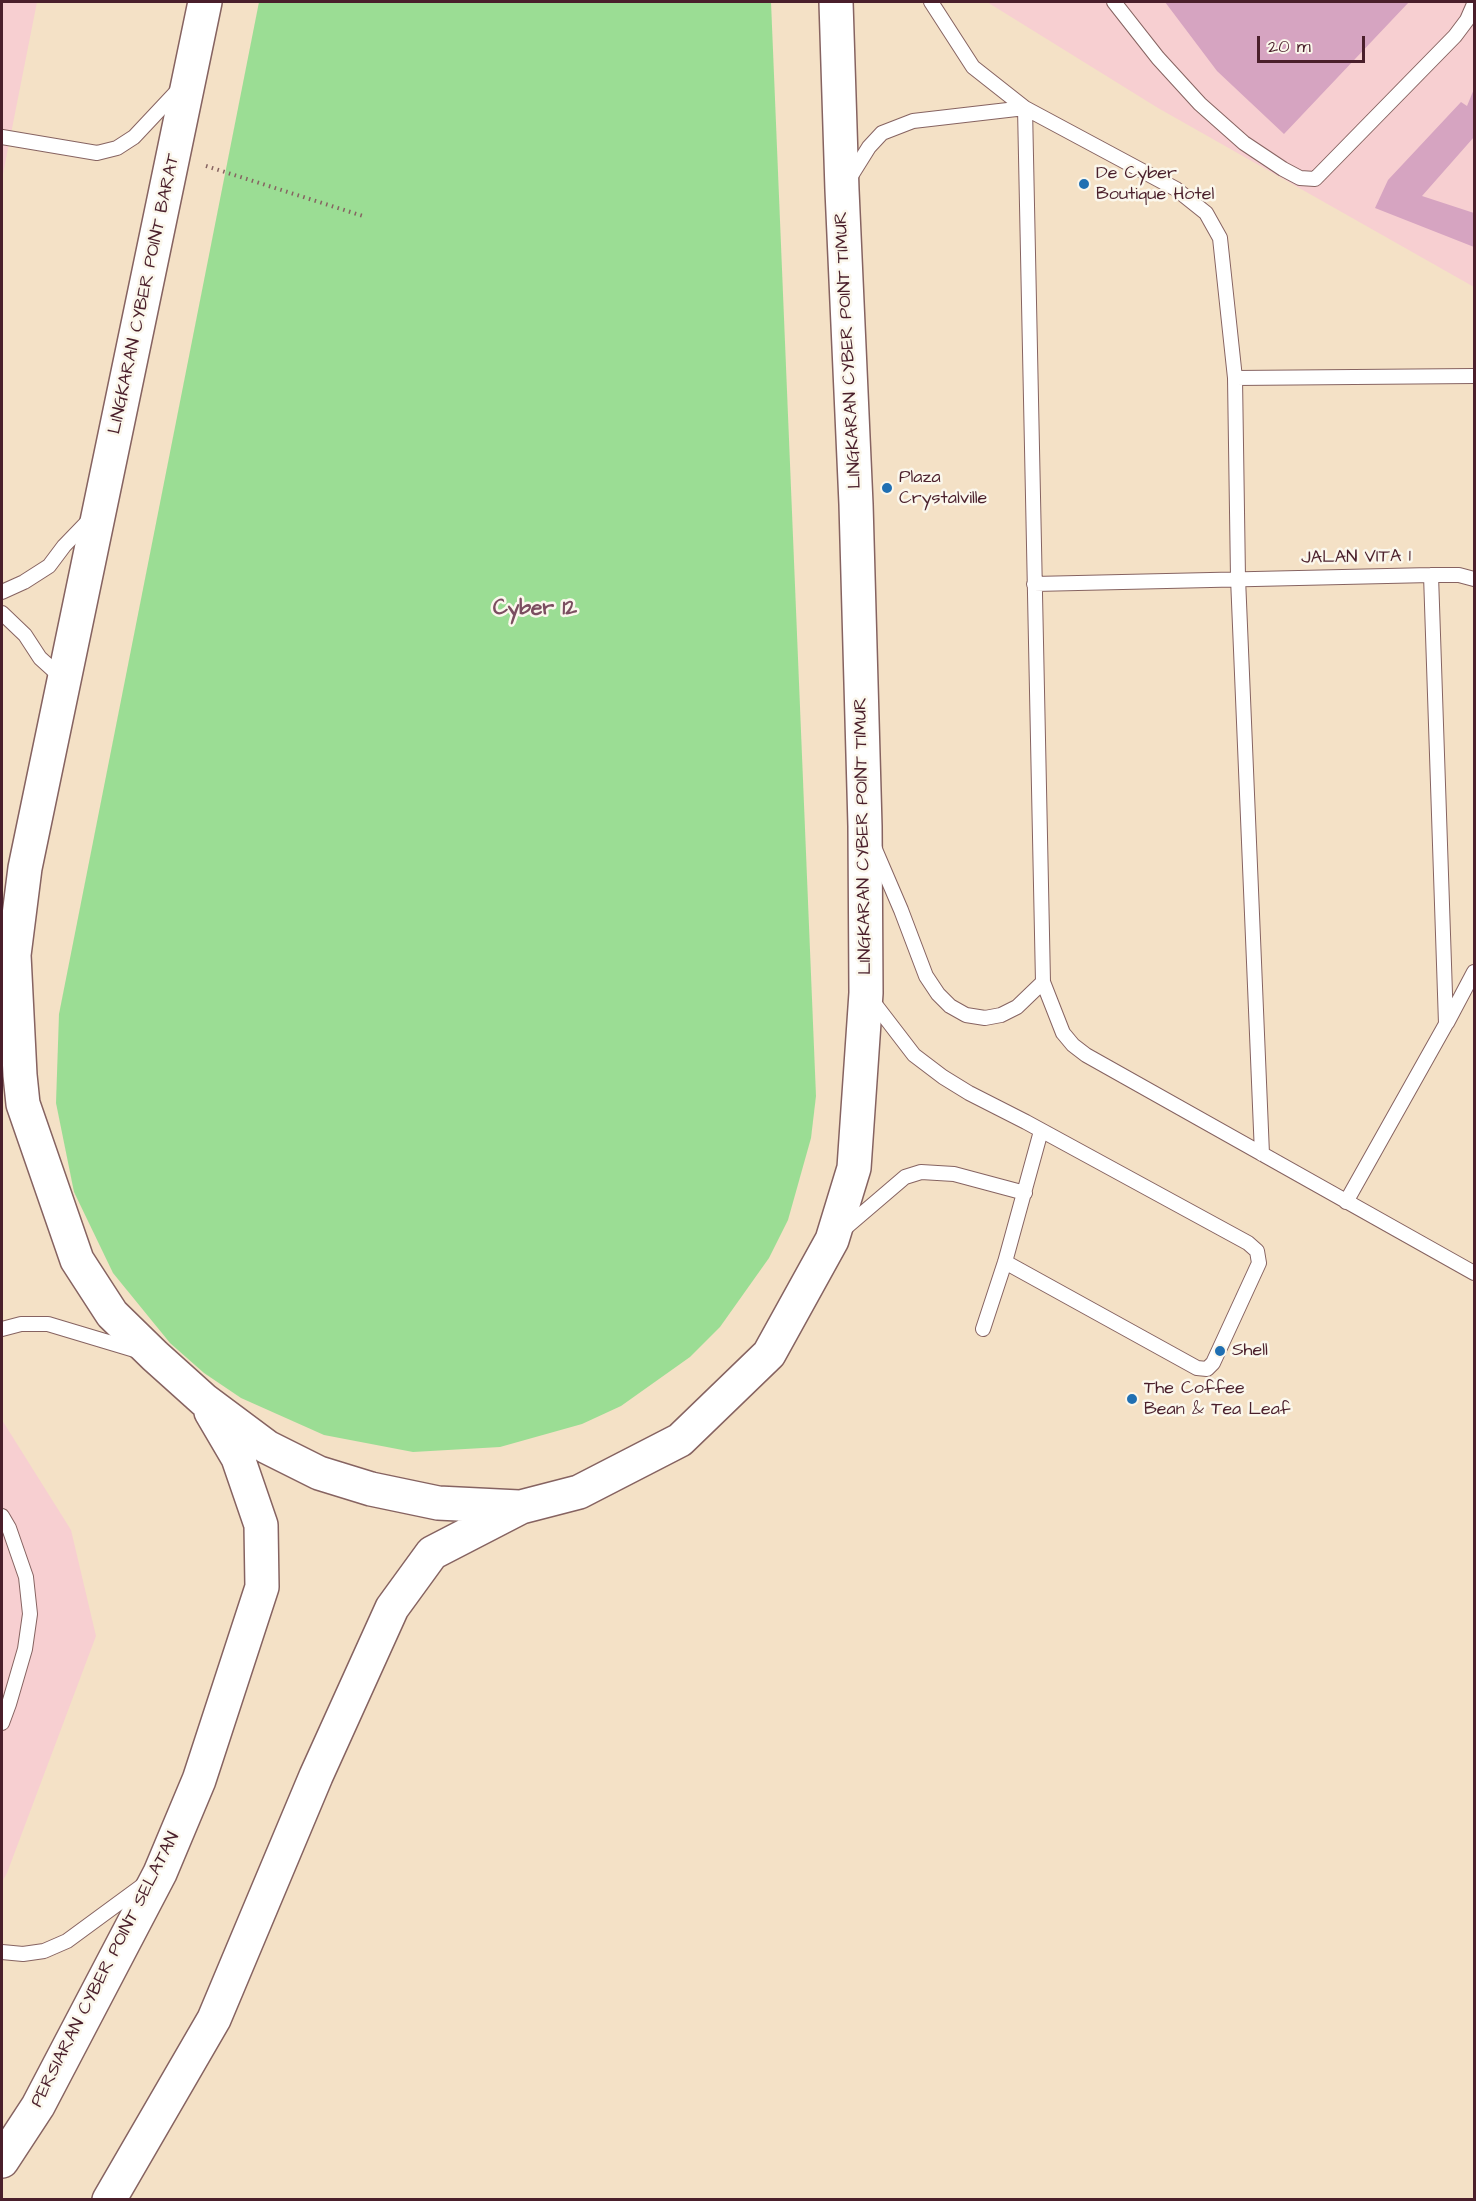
<!DOCTYPE html>
<style>
body{margin:0}
#map{position:relative;width:1476px;height:2201px;overflow:hidden;background:#f4e1c6;font-family:"Architects Daughter",sans-serif}
canvas{display:block}
.frame{position:absolute;inset:0;border:3px solid #4a1f2b;pointer-events:none}
.scale{position:absolute;left:1257px;top:36px;width:108px;height:27px;box-sizing:border-box;border:3px solid #4a1f2b;border-top:0;padding-left:8px;font-size:18px;line-height:21px;white-space:nowrap;color:#4a1f2b;-webkit-text-stroke:4px #fbf7ec;paint-order:stroke}
</style>
<div id="map">
<canvas width="1476" height="2201"></canvas>
<div class="frame"></div>
<div class="scale">20 m</div>
</div>
<script>
const context = document.querySelector('canvas').getContext('2d');
context.lineJoin = 'round';
function fillPath(path, color) { context.fillStyle = color; context.fill(path, 'evenodd'); }
const shape = rows => new Path2D(rows.map(r => 'M' + r).join(''));
function stroke(path, color, width, dash) { context.strokeStyle = color; context.lineWidth = width; context.lineCap = dash ? 'butt' : 'round'; context.setLineDash(dash || []); context.stroke(path); }
function write(font, color, halo, rows, align = 'center') {
  context.font = font + ' "Architects Daughter",sans-serif'; context.lineWidth = 5; context.setLineDash([]); context.textBaseline = 'middle'; context.strokeStyle = halo; context.fillStyle = color; for (const [text, x, y, turn = 0] of rows) {
    context.save(); context.translate(x, y); context.rotate((+turn || 0) * Math.PI / 180); context.textAlign = isNaN(turn) ? turn : align; if (halo) context.strokeText(text, 0, 0); context.fillText(text, 0, 0); context.restore();
  }
}
fillPath(shape([
 [2,2,37,2,2,179],
 [987,2,1474,2,1474,287,1158,108],
 [2,1420,71,1530,96,1636,7,1873,2,1882]
]), '#f7cfd1');
fillPath(shape([
 [259,2,771,2,816,1096,811,1138,788,1220,769,1258,720,1327,690,1357,621,1406,582,1424,500,1447,413,1452,324,1435,241,1398,204,1373,170,1343,113,1273,74,1192,56,1103,59,1014]
]), '#9bdd94');
fillPath(shape([
 [1165,2,1409,2,1284,134,1217,71],
 [1474,89,1474,137,1422,196,1474,213,1474,247,1375,208,1388,180,1461,102,1467,106]
]), '#d6a4c1');
const service = shape([
 [931,2,973,67,1025,108,1176,189,1206,213,1220,238,1235,378,1238,578,1262,1154],
 [1114,2,1158,58,1200,104,1244,143,1283,169,1300,178,1315,179,1455,36,1467,20,1474,4],
 [1025,108,1043,982,1063,1033,1073,1045,1086,1055,1474,1273],
 [2,137,97,153,117,148,134,137,180,88],
 [849,179,869,147,882,133,913,121,1025,108],
 [1235,378,1474,376],
 [1034,584,1431,575,1459,575,1474,579],
 [2,592,24,582,49,566,64,546,91,518],
 [2,613,25,635,40,658,62,678],
 [874,847,901,910,926,976,938,994,950,1006,966,1015,985,1018,1001,1015,1017,1007,1043,982],
 [871,999,914,1055,943,1077,969,1093,1026,1122,1248,1243,1257,1251,1259,1263,1213,1363,1207,1369,1197,1368,1005,1262],
 [1447,1023,1474,972],
 [1346,1202,1446,1024,1431,575],
 [843,1230,905,1177,921,1172,954,1174,1025,1193],
 [2,1329,21,1324,48,1324,138,1351],
 [983,1329,1005,1262,1041,1131],
 [2,1516,9,1528,26,1577,30,1614,25,1649,9,1704,2,1723],
 [2,1952,23,1954,44,1951,67,1941,146,1883]
]);
const secondary = shape([
 [205,2,25,868,14,955,20,1075,23,1104,77,1260,112,1314,155,1356,204,1400,267,1447,319,1473,371,1489,438,1503,519,1507],
 [2,2161,38,2106,160,1873,199,1780,262,1587,261,1525,238,1458,211,1412],
 [109,2200,214,2019,316,1776,392,1608,432,1553,521,1507,579,1492,680,1440,769,1354,832,1240,854,1168,866,993,865,826,856,504,842,190,836,2]
]);
stroke(service, '#866361', 16);
stroke(secondary, '#866361', 36);
stroke(shape([
 [206,166,363,216]
]), '#866361', 4, [1.5, 4.5]);
stroke(service, '#fff', 14);
stroke(secondary, '#fff', 33);
for (const [x, y, r, color] of [
 [1084,184,6,"#1f6fb2"],
 [887,488,6,"#1f6fb2"],
 [1220,1351,6,"#1f6fb2"],
 [1132,1399,6,"#1f6fb2"]
]) { const dot = new Path2D(); dot.arc(x, y, r, 0, 2 * Math.PI); context.fillStyle = color; context.fill(dot); stroke(dot, '#fbf7ec', 2); }
write('18px', '#4a1f2b', '#fbf7ec', [
 ["De Cyber",1096,174],
 ["Boutique Hotel",1096,195],
 ["Plaza",899,478],
 ["Crystalville",899,499],
 ["Shell",1232,1351],
 ["The Coffee",1144,1389],
 ["Bean & Tea Leaf",1144,1410]
], 'left');
write('18px', '#4a1f2b', '#fbf7ec', [
 ["LINGKARAN CYBER POINT BARAT",145,294,-78],
 ["LINGKARAN CYBER POINT TIMUR",849,350,-93],
 ["JALAN VITA 1",1356,558,-1],
 ["LINGKARAN CYBER POINT TIMUR",864,836,-91],
 ["PERSIARAN CYBER POINT SELATAN",106,1970,-63]
]);
write('bold 21px', '#7b4e60', '#fbf7ec', [
 ["Cyber 12",535,610]
]);
</script>
